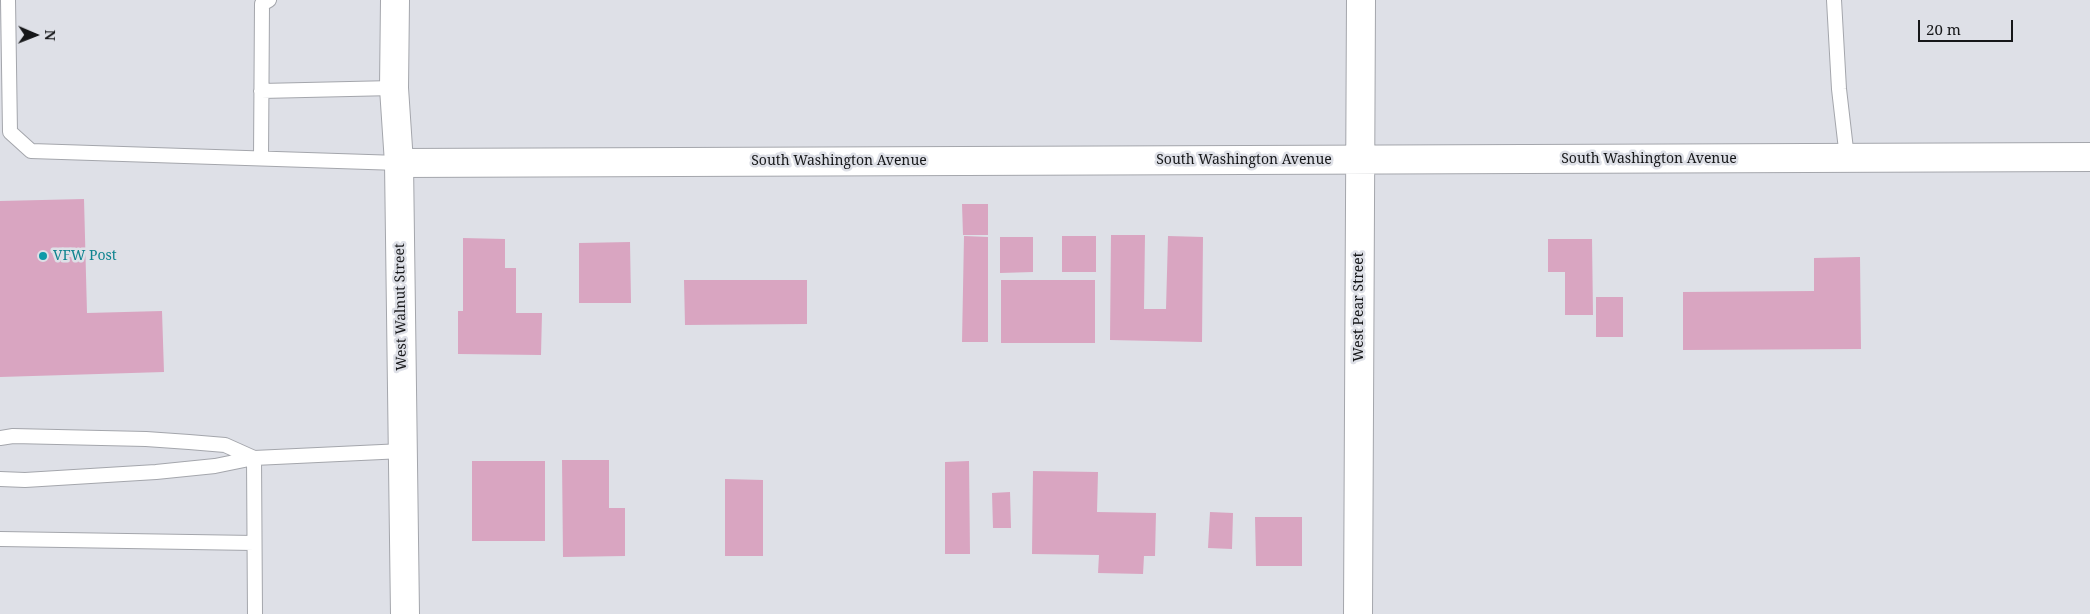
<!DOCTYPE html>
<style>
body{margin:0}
#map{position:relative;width:2090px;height:614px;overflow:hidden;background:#dee0e7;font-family:"Noto Serif",serif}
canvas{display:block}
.north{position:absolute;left:10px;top:10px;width:50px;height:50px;-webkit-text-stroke:4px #dee0e7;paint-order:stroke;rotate:91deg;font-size:14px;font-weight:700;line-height:20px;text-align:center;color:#161719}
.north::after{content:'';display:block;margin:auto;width:18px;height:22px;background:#161719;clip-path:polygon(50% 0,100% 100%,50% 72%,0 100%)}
.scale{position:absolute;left:1918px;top:20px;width:95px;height:22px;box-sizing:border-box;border:2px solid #161719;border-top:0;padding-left:6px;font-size:15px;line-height:18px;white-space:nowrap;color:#161719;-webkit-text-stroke:4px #dee0e7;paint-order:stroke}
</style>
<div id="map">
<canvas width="2090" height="614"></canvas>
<div class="north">N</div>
<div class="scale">20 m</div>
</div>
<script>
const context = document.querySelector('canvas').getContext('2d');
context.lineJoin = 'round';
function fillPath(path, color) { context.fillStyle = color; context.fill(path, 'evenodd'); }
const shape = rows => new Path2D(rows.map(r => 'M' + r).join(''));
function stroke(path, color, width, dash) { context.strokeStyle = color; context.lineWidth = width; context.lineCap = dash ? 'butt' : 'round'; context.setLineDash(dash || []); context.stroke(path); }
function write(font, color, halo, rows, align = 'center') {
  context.font = font + ' "Noto Serif",serif'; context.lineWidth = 5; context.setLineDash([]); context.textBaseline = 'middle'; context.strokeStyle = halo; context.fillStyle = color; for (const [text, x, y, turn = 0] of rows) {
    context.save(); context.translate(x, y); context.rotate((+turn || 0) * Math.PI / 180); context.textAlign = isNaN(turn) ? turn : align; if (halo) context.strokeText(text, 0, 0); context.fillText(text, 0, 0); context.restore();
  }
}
fillPath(shape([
 [84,199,87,313,162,311,164,372,0,377,0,201],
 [962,204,988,204,988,235,963,235],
 [1111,235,1145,235,1144,309,1166,309,1168,236,1203,237,1202,342,1110,340],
 [964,236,988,237,988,342,962,342],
 [1062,236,1096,236,1096,272,1062,272],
 [1000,237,1033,237,1033,272,1000,273],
 [463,238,505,239,505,268,516,268,516,313,542,313,541,355,458,354,458,311,463,311],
 [1548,239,1592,239,1593,315,1565,315,1565,272,1548,272],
 [630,242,631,303,579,303,579,243],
 [1860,257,1861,349,1683,350,1683,292,1814,291,1814,258],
 [684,280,807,280,807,324,685,325],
 [1001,280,1095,280,1095,343,1001,343],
 [1596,297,1623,297,1623,337,1596,337],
 [562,460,609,460,609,508,625,508,625,556,563,557],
 [472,461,545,461,545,541,472,541],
 [969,461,970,554,945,554,945,462],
 [1033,471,1098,472,1097,512,1156,513,1155,556,1144,556,1143,574,1098,573,1099,555,1032,554],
 [725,479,763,480,763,556,725,556],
 [1010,492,1011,528,993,528,992,493],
 [1210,512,1233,513,1232,549,1208,548],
 [1255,517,1302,517,1302,566,1256,566]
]), '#d9a5c1');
const service = shape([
 [8,0,10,132,31,151,399,163],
 [1834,0,1839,89,1847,158],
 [261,91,394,88],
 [261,158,262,4,269,0],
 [0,438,13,436,146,439,189,442,225,445,254,458,403,451],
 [0,479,25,480,156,472,215,466,254,458,255,614],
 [0,539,254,543]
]);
const minor = shape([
 [399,163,2090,157],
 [1358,614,1361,0]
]);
const tertiary = shape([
 [395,0,394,88,399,163,405,614]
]);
stroke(service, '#a4a6ac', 16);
stroke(minor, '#a4a6ac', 30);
stroke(tertiary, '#a4a6ac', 30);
stroke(service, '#fff', 14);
stroke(minor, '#fff', 28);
stroke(tertiary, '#fff', 28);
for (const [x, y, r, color] of [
 [43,256,5,"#0f9aa8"]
]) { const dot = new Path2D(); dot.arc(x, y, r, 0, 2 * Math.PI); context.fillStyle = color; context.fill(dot); stroke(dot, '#dee0e7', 2); }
write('14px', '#161719', '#dee0e7', [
 ["South Washington Avenue",1649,159],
 ["South Washington Avenue",1244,160],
 ["South Washington Avenue",839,161],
 ["West Walnut Street",401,307,-91],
 ["West Pear Street",1359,307,-90]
]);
write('14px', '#0d838f', '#dee0e7', [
 ["VFW Post",53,256]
], 'left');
</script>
